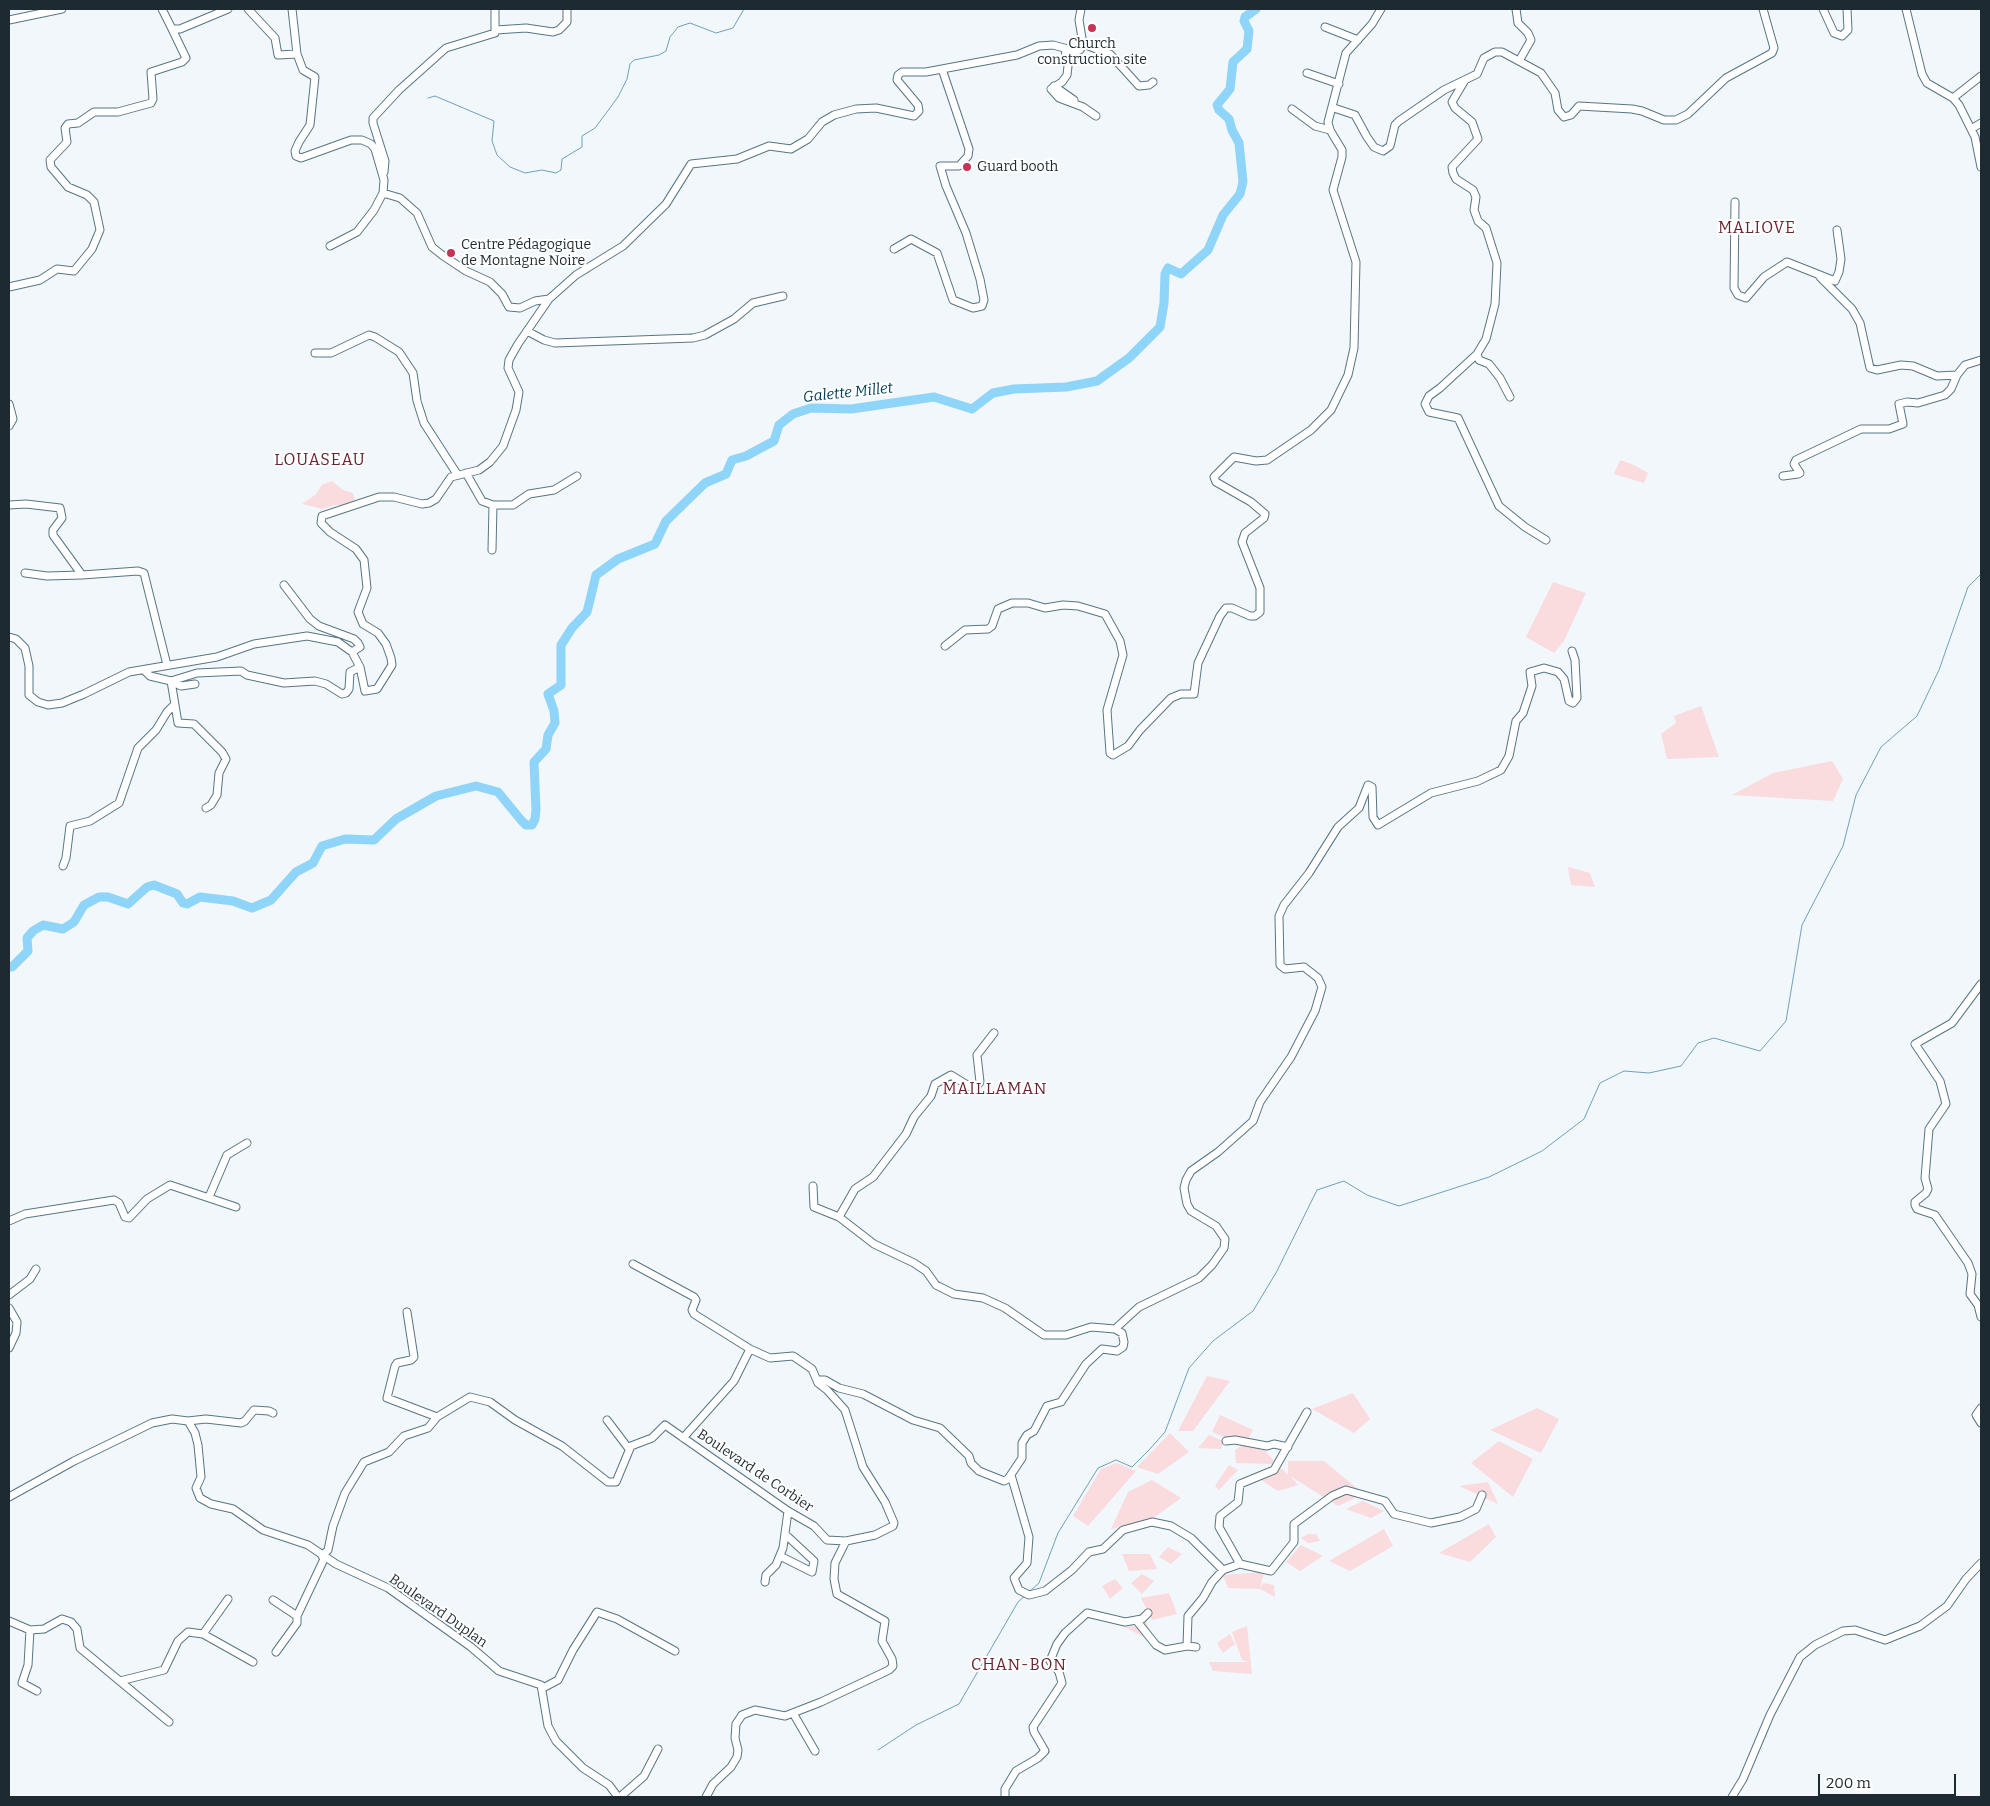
<!DOCTYPE html>
<meta charset="utf-8">
<style>
body{margin:0}
#map{position:relative;width:1990px;height:1806px;overflow:hidden;background:#f1f7fb;font-family:Bitter,serif}
canvas{display:block}
.frame{position:absolute;inset:0;border:10px solid #1e2a31;pointer-events:none}
.scale{position:absolute;left:1818px;top:1774px;width:138px;height:22px;box-sizing:border-box;border:2px solid #1e2a31;border-top:0;padding-left:6px;font-size:15px;line-height:18px;white-space:nowrap;color:#1e2a31;-webkit-text-stroke:4px #fff;paint-order:stroke}
</style>
<div id="map">
<canvas width="1990" height="1806"></canvas>
<div class="frame"></div>
<div class="scale">200 m</div>
</div>
<script>
const context = document.querySelector('canvas').getContext('2d');
context.lineJoin = 'round';
function fillPath(path, color) { context.fillStyle = color; context.fill(path, 'evenodd'); }
const shape = rows => new Path2D(rows.map(r => 'M' + r).join(''));
function stroke(path, color, width, dash) { context.strokeStyle = color; context.lineWidth = width; context.lineCap = dash ? 'butt' : 'round'; context.setLineDash(dash || []); context.stroke(path); }
function write(font, color, halo, rows, align = 'center') {
  context.font = font + ' Bitter,serif'; context.lineWidth = 4; context.setLineDash([]); context.textBaseline = 'middle'; context.strokeStyle = halo; context.fillStyle = color; for (const [text, x, y, turn = 0] of rows) {
    context.save(); context.translate(x, y); context.rotate((+turn || 0) * Math.PI / 180); context.textAlign = isNaN(turn) ? turn : align; if (halo) context.strokeText(text, 0, 0); context.fillText(text, 0, 0); context.restore();
  }
}
fillPath(shape([
 [1620,460,1634,465,1648,473,1644,483,1614,474],
 [332,481,343,490,353,493,355,501,350,505,335,505,323,509,302,504,315,495,322,485],
 [1553,582,1586,593,1564,641,1554,653,1526,637],
 [1701,706,1719,757,1667,759,1661,734,1676,723,1674,716],
 [1832,761,1843,779,1833,801,1732,795,1773,773],
 [1568,867,1590,873,1595,887,1571,885],
 [1207,1376,1230,1381,1193,1431,1178,1431],
 [1353,1393,1370,1419,1354,1433,1312,1409],
 [1537,1408,1559,1419,1541,1453,1490,1430],
 [1220,1415,1253,1430,1245,1445,1255,1440,1277,1464,1236,1463,1235,1450,1243,1445,1212,1432],
 [1170,1433,1189,1452,1158,1474,1137,1467],
 [1209,1435,1223,1441,1221,1449,1198,1448],
 [1499,1441,1533,1459,1513,1497,1471,1463],
 [1288,1461,1324,1461,1364,1494,1338,1506,1290,1476,1298,1485,1278,1491,1260,1479,1281,1468,1288,1475],
 [1117,1463,1136,1471,1088,1526,1073,1516,1101,1469],
 [1229,1465,1238,1470,1219,1490,1215,1486],
 [1152,1480,1181,1498,1152,1519,1111,1529,1128,1492],
 [1488,1482,1498,1504,1459,1486],
 [1363,1501,1384,1511,1371,1518,1346,1509],
 [1489,1524,1496,1537,1470,1562,1439,1553],
 [1384,1529,1393,1546,1350,1571,1329,1561],
 [1308,1534,1316,1534,1320,1541,1308,1543,1301,1538],
 [1301,1545,1323,1556,1300,1571,1286,1562],
 [1168,1547,1182,1554,1171,1564,1159,1557],
 [1122,1554,1150,1554,1157,1569,1129,1571],
 [1264,1572,1260,1589,1263,1583,1274,1585,1275,1597,1260,1589,1228,1588,1223,1575],
 [1142,1574,1154,1581,1142,1594,1131,1583],
 [1115,1579,1123,1588,1110,1599,1102,1586],
 [1169,1593,1177,1614,1152,1620,1141,1598],
 [1146,1621,1154,1642,1124,1627,1135,1626],
 [1247,1626,1252,1674,1213,1671,1209,1662,1248,1662,1242,1660,1232,1632],
 [1230,1634,1235,1644,1223,1653,1217,1643]
]), '#fadbde');
stroke(shape([
 [428,98,435,96,494,121,492,141,497,155,510,167,525,173,542,170,556,173,561,170,562,159,582,147,582,136,595,128,618,97,627,79,630,64,634,60,659,55,666,51,670,37,678,27,690,23,716,33,733,28,744,9],
 [1030,1591,1039,1583,1058,1533,1098,1468,1116,1460,1132,1467,1149,1450,1165,1432,1189,1368,1213,1341,1253,1311,1277,1271,1317,1190,1344,1181,1367,1195,1399,1206,1489,1177,1542,1151,1584,1119,1600,1083,1624,1071,1649,1073,1681,1066,1698,1043,1714,1038,1760,1051,1786,1021,1802,925,1843,846,1856,795,1881,747,1917,716,1939,670,1968,587,1981,574],
 [878,1750,916,1725,959,1704,1018,1602,1026,1595]
]), '#6da1bd', 1);
stroke(shape([
 [9,967,12,967,28,951,27,938,33,931,43,925,63,929,74,922,84,905,99,897,108,897,128,904,147,887,154,885,177,894,183,903,187,904,200,897,233,901,252,908,271,900,296,872,313,863,322,846,345,839,374,840,396,819,436,796,476,786,498,792,521,820,526,825,532,825,535,819,536,810,534,762,546,749,548,735,555,723,554,711,548,694,561,685,561,645,572,628,587,612,596,575,618,559,655,544,666,521,705,483,726,474,732,460,746,456,774,441,779,425,793,414,811,408,851,409,934,397,972,409,993,393,1014,389,1066,387,1097,381,1129,358,1160,327,1164,303,1165,274,1168,268,1181,274,1208,250,1223,215,1240,194,1243,182,1239,143,1232,130,1229,119,1219,110,1217,105,1230,89,1233,62,1247,49,1249,31,1244,21,1245,17,1256,9]
]), '#8fd4f9', 9);
const minor = shape([
 [162,9,172,29,180,29,228,9],
 [248,9,275,38,278,55,297,54],
 [292,9,297,54,303,70,315,77,310,125,299,142,295,151,296,156,301,158,351,140,362,140,371,144,375,149,384,180,383,193,400,198,417,213,432,247,442,255,466,271,490,282,502,294,509,307,520,308,535,301,549,299],
 [1516,9,1518,23,1528,33,1531,40,1519,61],
 [1823,9,1834,33,1842,36,1848,30,1847,9],
 [1906,9,1922,74,1927,83,1953,98,1959,105,1975,137,1981,167],
 [9,20,62,9],
 [1325,27,1358,40],
 [496,30,526,28,553,32,559,30,567,22,567,9],
 [1083,44,1110,54,1139,86,1149,85,1153,82],
 [1065,49,1068,66,1067,75,1062,82,1051,89,1059,98,1083,107,1096,116],
 [1307,73,1339,84],
 [1465,80,1452,102,1455,108,1472,122,1478,139,1452,167,1453,173,1456,179,1473,190,1476,197,1474,210,1478,221,1486,228,1497,263,1495,304,1486,339,1477,354,1440,388,1429,396,1425,404,1429,412,1458,418,1499,506,1525,527,1546,540],
 [1054,86,1074,100],
 [1953,98,1981,76],
 [1334,108,1355,115,1367,137,1374,147,1383,151,1390,146,1395,125,1399,121,1444,90,1477,74,1484,58,1495,52,1502,52,1541,73,1555,93,1558,110,1564,117,1571,115,1579,106,1632,109,1642,111,1664,120,1676,120,1688,114,1726,78,1772,53,1774,48,1763,9],
 [1292,109,1315,126,1330,130],
 [1971,129,1981,123],
 [384,172,385,161,373,123,373,118,399,90,446,48,495,33,495,9],
 [1735,202,1734,288,1738,295,1746,298,1764,277,1787,262,1835,281,1839,272,1841,259,1837,230],
 [330,246,357,232,374,210,383,193],
 [894,249,911,239,937,253,953,300,973,308,982,306,984,300,980,279,966,233,946,186,940,166,959,166,968,156,969,149,942,69],
 [1820,277,1852,309,1860,323,1870,368,1877,370,1901,365,1913,366,1937,376,1957,375],
 [9,287,40,280,57,269,74,271,92,249,100,230,94,202,87,195,68,187,51,167,50,160,67,142,65,128,68,124,78,123,94,112,118,112,151,103,153,99,151,72,182,62,186,58,172,29],
 [527,331,544,340,555,343,693,338,705,335,734,319,753,303,783,296],
 [315,353,331,353,369,335,375,337,399,352,413,373,417,401,424,423,457,474],
 [1477,354,1479,360,1489,364,1500,378,1510,397],
 [9,404,13,419,9,426],
 [466,473,482,501,493,505,513,505,529,494,554,490,577,476],
 [1783,476,1798,474,1800,473,1794,464,1796,460,1861,429,1889,429,1903,424,1899,404,1907,402,1918,403,1945,395,1951,389,1957,375,1965,365,1981,360],
 [9,505,26,504,60,508,62,518,53,530,53,535,82,575,138,571,144,573,167,665],
 [492,550,493,505],
 [25,573,47,576,82,575],
 [284,585,310,619,319,626,354,639,358,643,360,647,352,652],
 [9,637,16,639,25,648,29,666,29,695,38,702,48,705,62,703,84,694,129,672,217,657,254,644,307,636,338,642,352,652,360,667,365,691,377,689,392,665,391,658,386,644,378,633,363,624,358,612,367,588,364,560,356,549,330,532,321,523,322,516,379,497,394,497,422,504,429,503,436,499,451,477,479,470,490,462,503,446,516,410,519,392,508,368,509,360,518,344,549,299,576,275,623,246,666,204,691,164,737,159,769,146,791,149,808,139,822,122,834,115,856,109,876,108,914,116,919,111,918,105,897,80,898,75,902,72,926,72,1017,55,1039,46,1053,45,1075,51,1080,50,1083,44,1079,20,1081,9],
 [945,646,965,630,988,629,992,626,998,609,1012,603,1028,603,1045,608,1063,605,1078,606,1105,614,1120,641,1123,655,1107,710,1110,753,1113,755,1128,746,1140,730,1171,698,1181,694,1194,694,1198,663,1220,616,1226,608,1232,608,1250,616,1255,616,1260,612,1260,588,1242,542,1245,533,1264,518,1265,514,1251,502,1216,482,1214,477,1234,457,1256,461,1267,460,1311,430,1331,410,1348,375,1354,348,1356,262,1333,190,1342,157,1342,150,1330,130,1328,122,1346,53,1372,24,1381,9],
 [144,670,150,676,171,681,197,673,241,671,247,675,284,683,315,681,326,684,342,694,346,693,349,689,350,672,360,667],
 [195,684,181,686,171,681,178,723,194,724,222,752,226,759,219,773,217,795,211,805,206,808],
 [63,866,66,858,70,826,90,821,119,803,138,748,156,730,167,712,174,705],
 [1981,984,1952,1023,1915,1044,1940,1081,1946,1104,1929,1129,1925,1178,1928,1189,1926,1193,1915,1202,1915,1205,1917,1209,1935,1215,1968,1263,1972,1274,1970,1294,1978,1305,1981,1317],
 [813,1186,814,1207,839,1217,874,1244,914,1263,926,1271,936,1285,954,1294,983,1298,1005,1308,1044,1335,1066,1335,1091,1327,1115,1329,1139,1307,1199,1278,1212,1265,1224,1248,1225,1239,1216,1226,1191,1211,1187,1204,1184,1188,1186,1180,1191,1171,1218,1152,1253,1121,1260,1102,1291,1057,1315,1011,1322,987,1318,978,1304,967,1285,969,1280,965,1279,916,1284,905,1309,873,1338,827,1359,808,1368,785,1372,787,1373,817,1378,825,1431,793,1478,781,1501,770,1509,756,1516,721,1523,713,1532,686,1530,672,1544,668,1558,672,1564,679,1569,701,1573,703,1577,698,1575,660,1572,651],
 [209,1197,227,1155,247,1143],
 [839,1217,855,1189,873,1177,906,1134,914,1117,931,1096,935,1084,951,1075,974,1089,980,1082,977,1055,994,1033],
 [9,1221,25,1214,114,1200,119,1203,125,1217,129,1218,147,1199,170,1185,236,1207],
 [9,1295,30,1279,36,1269],
 [9,1308,17,1322,16,1333,9,1348],
 [407,1312,414,1357,411,1360,397,1363,395,1366,387,1398,437,1417],
 [817,1380,825,1380,839,1388,863,1394,913,1420,940,1428,969,1456,971,1463,979,1471,1004,1481,1008,1479,1022,1458,1022,1443,1027,1435,1034,1431,1047,1406,1061,1402,1086,1364,1102,1349,1117,1351,1123,1347,1124,1342,1122,1333,1115,1329],
 [1981,1408,1976,1415,1981,1423],
 [607,1420,629,1449],
 [188,1421,206,1419,241,1423,245,1421,254,1410,269,1411,273,1413],
 [683,1438,734,1381,750,1349],
 [1226,1441,1235,1440,1267,1446,1274,1444,1288,1447],
 [1011,1475,1029,1537,1027,1563,1014,1578,1019,1590,1029,1595,1045,1591,1072,1570,1089,1552,1103,1549,1123,1530,1152,1522,1171,1526,1191,1538,1223,1570,1212,1582,1203,1598,1188,1616,1187,1646],
 [9,1497,74,1461,152,1423,172,1419,188,1421,195,1433,198,1445,201,1477,196,1488,200,1498,211,1504,233,1509,263,1530,308,1545,336,1564,388,1588,471,1647,499,1671,541,1685,548,1726,556,1741,583,1768,609,1785,618,1797],
 [322,1556,328,1550,333,1526,345,1493,364,1462,389,1452,404,1436,428,1428,437,1417,470,1397,490,1402,515,1420,562,1446,608,1482,616,1482,631,1446,652,1438,665,1425,788,1511,814,1526,827,1540,846,1541,875,1535,893,1526,894,1523,885,1502,863,1467,845,1410,827,1390,818,1383,812,1369,793,1356,770,1358,750,1349,694,1314,692,1310,696,1300,694,1297,633,1264],
 [780,1556,812,1572,814,1561,786,1535],
 [1240,1564,1219,1527,1220,1516,1238,1502,1240,1484,1274,1470,1307,1412],
 [1223,1570,1240,1564,1271,1571,1294,1542,1294,1524,1332,1496,1346,1490,1385,1501,1394,1514,1431,1523,1460,1517,1476,1509,1482,1495],
 [765,1582,766,1575,776,1565,783,1548,788,1511],
 [273,1600,297,1616],
 [1136,1620,1156,1645,1165,1650,1187,1646,1196,1647],
 [9,1621,30,1630,44,1629,62,1619,71,1622,77,1629,80,1648,169,1722],
 [30,1630,28,1665,22,1683,37,1691],
 [203,1634,228,1599],
 [276,1652,297,1623,297,1616,325,1557],
 [120,1681,164,1670,178,1641,188,1632,203,1634,253,1662],
 [543,1688,558,1680,573,1650,597,1612,617,1619,675,1651],
 [793,1713,815,1751],
 [620,1797,644,1776,658,1749],
 [706,1797,713,1784,731,1767,737,1757,738,1750,735,1738,736,1724,742,1715,755,1710,785,1716,821,1702,889,1670,893,1666,892,1659,882,1641,885,1621,837,1594,834,1579,835,1563,846,1541],
 [1005,1797,1005,1789,1016,1771,1038,1758,1045,1751,1034,1732,1033,1727,1062,1683,1059,1672,1050,1661,1057,1644,1065,1633,1087,1613,1125,1622,1142,1619,1148,1613],
 [1732,1797,1743,1779,1770,1715,1800,1657,1815,1645,1843,1631,1855,1630,1885,1640,1920,1626,1947,1606,1966,1579,1981,1563]
]);
stroke(minor, '#587585', 9);
stroke(minor, '#fff', 7);
for (const [x, y, r, color] of [
 [1092,28,5,"#c43455"],
 [967,167,5,"#c43455"],
 [451,253,5,"#c43455"]
]) { const dot = new Path2D(); dot.arc(x, y, r, 0, 2 * Math.PI); context.fillStyle = color; context.fill(dot); stroke(dot, '#fff', 2); }
write('14px', '#1e2a31', '#fff', [
 ["Church",1092,44,"center"],
 ["construction site",1092,60,"center"],
 ["Guard booth",977,167],
 ["Centre Pédagogique",461,245],
 ["de Montagne Noire",461,261]
], 'left');
write('14px', '#1e2a31', '#fff', [
 ["Boulevard de Corbier",755,1471,34],
 ["Boulevard Duplan",438,1611,35]
]);
write('italic 15px', '#003c54', '#fff', [
 ["Galette Millet",848,393,-6]
]);
context.letterSpacing = '1px';
write('16px', '#692431', '#fff', [
 ["MALIOVE",1757,229],
 ["LOUASEAU",320,461],
 ["MAILLAMAN",995,1090],
 ["CHAN-BON",1019,1666]
]);
context.letterSpacing = '0px';
</script>
